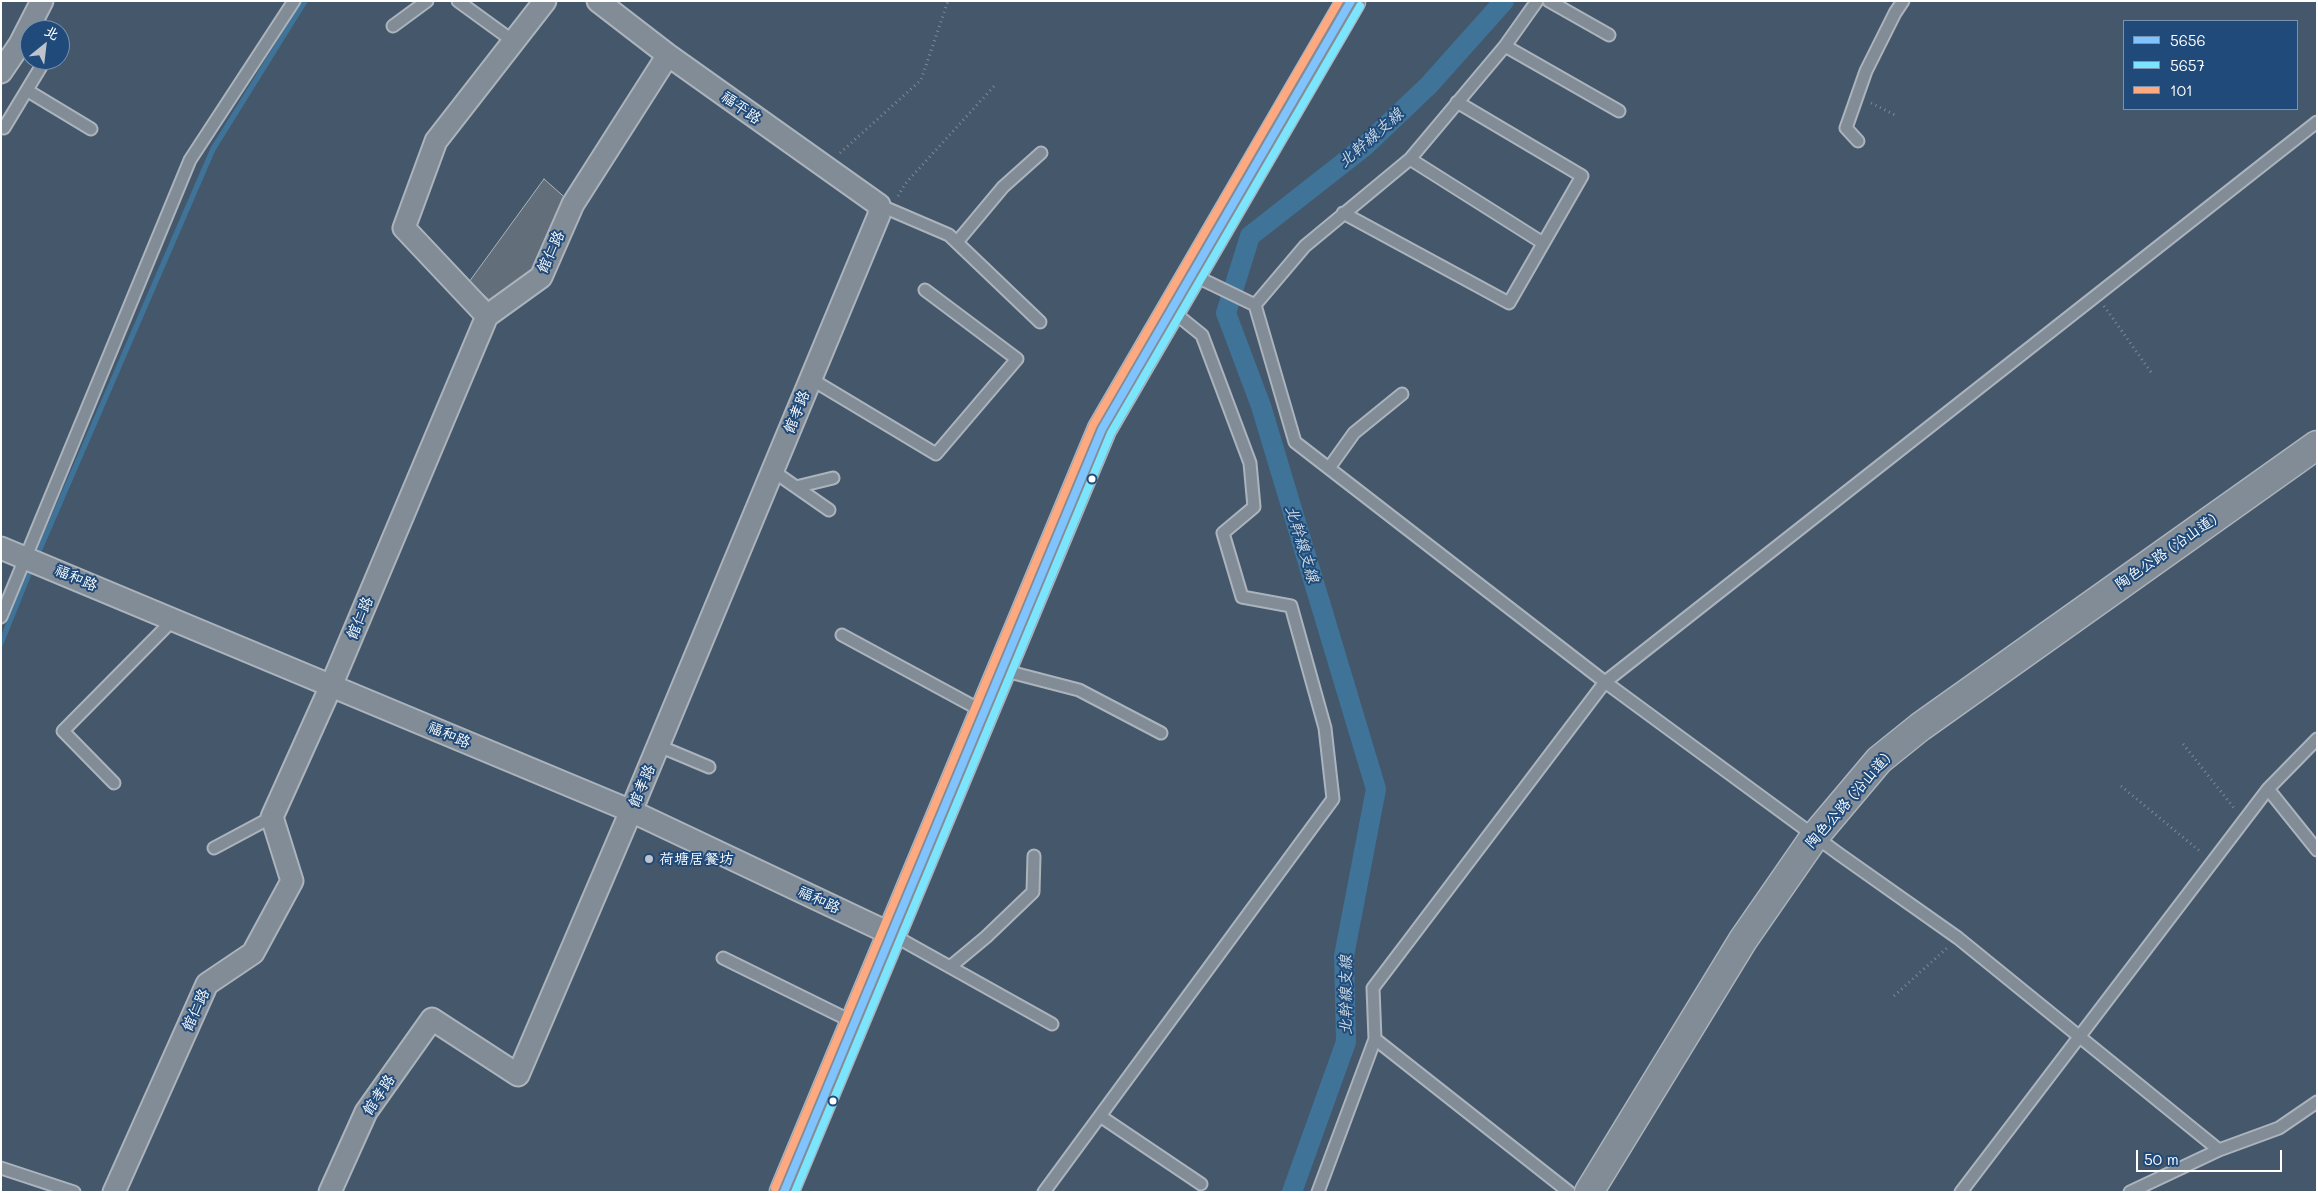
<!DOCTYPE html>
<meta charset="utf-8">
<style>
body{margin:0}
#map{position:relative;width:2318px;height:1193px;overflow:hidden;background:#44576b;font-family:Mali,"LXGW WenKai TC",sans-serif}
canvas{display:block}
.frame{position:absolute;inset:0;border:2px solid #fff;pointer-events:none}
.legend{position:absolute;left:2123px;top:20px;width:175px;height:90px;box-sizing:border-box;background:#1f4a7a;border:1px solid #7992af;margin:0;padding:6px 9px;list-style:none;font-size:15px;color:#fff}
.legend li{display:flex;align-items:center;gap:10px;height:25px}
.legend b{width:25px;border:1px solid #7992af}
.north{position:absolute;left:20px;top:20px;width:50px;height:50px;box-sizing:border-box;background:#1f4a7a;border:1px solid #7992af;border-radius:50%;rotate:29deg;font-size:14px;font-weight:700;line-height:20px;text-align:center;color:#fff}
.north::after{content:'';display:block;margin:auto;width:18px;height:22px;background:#bec4cb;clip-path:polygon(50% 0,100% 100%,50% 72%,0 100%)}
.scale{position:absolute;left:2136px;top:1150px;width:146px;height:22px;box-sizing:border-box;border:2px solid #fff;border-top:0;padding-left:6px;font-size:15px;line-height:18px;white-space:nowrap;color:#fff;-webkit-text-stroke:4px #1f4a7a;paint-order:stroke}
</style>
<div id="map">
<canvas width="2318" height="1193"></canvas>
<div class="frame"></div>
<ul class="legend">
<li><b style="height:6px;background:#80c4ff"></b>5656</li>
<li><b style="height:6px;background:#7ae5fd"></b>5657</li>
<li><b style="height:6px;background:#ffa980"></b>101</li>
</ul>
<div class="north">北</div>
<div class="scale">50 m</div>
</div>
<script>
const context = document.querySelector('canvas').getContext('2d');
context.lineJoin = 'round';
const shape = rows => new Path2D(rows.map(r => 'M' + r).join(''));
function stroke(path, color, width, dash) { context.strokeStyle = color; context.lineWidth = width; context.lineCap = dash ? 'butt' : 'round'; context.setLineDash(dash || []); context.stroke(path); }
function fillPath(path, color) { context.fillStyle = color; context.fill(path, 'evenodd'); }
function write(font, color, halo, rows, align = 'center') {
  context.font = font + ' Mali,"LXGW WenKai TC",sans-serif'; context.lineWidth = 4; context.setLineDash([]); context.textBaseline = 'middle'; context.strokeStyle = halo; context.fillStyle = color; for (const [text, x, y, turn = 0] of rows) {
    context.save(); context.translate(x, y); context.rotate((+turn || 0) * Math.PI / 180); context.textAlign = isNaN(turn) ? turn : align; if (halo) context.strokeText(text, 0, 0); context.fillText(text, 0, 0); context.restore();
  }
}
stroke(shape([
 [36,558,213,149,305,1],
 [1,643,32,566]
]), '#3f7398', 5.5);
stroke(shape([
 [1292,1192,1346,1042,1344,956,1376,789,1261,406,1226,313,1250,236,1365,146,1429,85,1504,1]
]), '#3f7398', 20);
const building = shape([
 [544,179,570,202,538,274,495,305,469,282,544,179]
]);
fillPath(building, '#626e79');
stroke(building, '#abb3bc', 1);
const service = shape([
 [458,1,513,41],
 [1549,1,1609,35],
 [393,26,427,1],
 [1505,46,1619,111],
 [28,91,91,129],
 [4,128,45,60],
 [1858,141,1846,128,1866,71,1895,13,1903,1],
 [1410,159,1543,243],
 [879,205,949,235,1040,322],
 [1343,213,1509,303,1582,176,1457,102],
 [957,242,1003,187,1041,153],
 [1191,274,1255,305,1295,442,1605,682,1839,854,1958,938,2219,1150],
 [1255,305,1305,246,1410,159,1505,46,1537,1],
 [811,379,936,454,1017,359,925,290],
 [1329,468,1354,433,1402,394],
 [773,471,829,510],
 [796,487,833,478],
 [1,617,190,160,294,1],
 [842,635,984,712],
 [1002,670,1079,690,1161,733],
 [659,746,709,767],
 [114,783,63,731,174,619],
 [2268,789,2317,850],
 [214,848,272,817],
 [891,934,1052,1024],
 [723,958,855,1023],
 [950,967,986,937,1033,892,1034,856],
 [1375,1039,1569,1192],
 [1100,1116,1201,1184],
 [1,1168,74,1192],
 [1044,1192,1333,799,1325,728,1291,606,1242,597,1223,533,1254,507,1250,463,1202,335,1171,310],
 [1318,1192,1375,1039,1373,988,1605,682,2317,122],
 [1961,1192,2268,789,2317,739],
 [2130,1192,2219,1150,2279,1128,2317,1102]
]);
const minor = shape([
 [1,72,20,44,42,1],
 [487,316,404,228,436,141,545,1],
 [1,548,631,811,891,934],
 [114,1192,207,984,253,953,292,881,272,817,331,686,487,316,541,277,573,204,668,55],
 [330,1192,366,1112,432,1019,518,1075,631,811,879,215,879,205,668,55,598,1]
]);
const secondary = shape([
 [1589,1192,1743,940,1815,836,1879,760,1920,727,2317,445]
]);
const primary = shape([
 [784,1192,1102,429,1351,1]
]);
stroke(service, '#abb3bc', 15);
stroke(minor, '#abb3bc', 25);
stroke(secondary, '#abb3bc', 31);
stroke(primary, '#abb3bc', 31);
stroke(shape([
 [1871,103,1895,115],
 [840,153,921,80,948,1],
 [898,196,905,184,996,84],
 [2104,306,2153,375],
 [2183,744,2234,808],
 [2121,786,2202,853],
 [1894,996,1947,948]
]), '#808a96', 3, [1, 4]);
stroke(service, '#828c96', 11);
stroke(minor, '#828c96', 21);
stroke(secondary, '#828c96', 28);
stroke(primary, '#848d95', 28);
stroke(shape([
 [784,1192,1102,429,1351,1]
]), '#80c4ff', 8);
stroke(shape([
 [795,1192,1111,433,1360,6]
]), '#7ae5fd', 8);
stroke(shape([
 [775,1188,1093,425,1339,1]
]), '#ffa980', 8);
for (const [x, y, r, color] of [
 [1092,479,4.5,"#fff"],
 [649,859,5,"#bec4cb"],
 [833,1101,4.5,"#fff"]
]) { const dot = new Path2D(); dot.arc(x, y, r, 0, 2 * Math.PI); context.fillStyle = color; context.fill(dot); stroke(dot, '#1f4a7a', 2); }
write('15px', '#fff', '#1f4a7a', [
 ["福平路",741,108,35],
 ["館仁路",551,252,-65],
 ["館孝路",797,412,-68],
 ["陶色公路 (沿山道)",2166,552,-35],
 ["福和路",76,578,23],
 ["館仁路",360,618,-67],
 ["福和路",449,735,23],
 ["館孝路",642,786,-67],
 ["陶色公路 (沿山道)",1848,801,-49],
 ["福和路",819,900,25],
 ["館仁路",196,1010,-65],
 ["館孝路",379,1095,-56]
]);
write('15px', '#fff', '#1f4a7a', [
 ["荷塘居餐坊",659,859]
], 'left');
write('italic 16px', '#cfdde6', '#1f4a7a', [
 ["北幹線支線",1371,138,-41],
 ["北幹線支線",1302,544,73],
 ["北幹線支線",1346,995,-90]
]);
</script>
